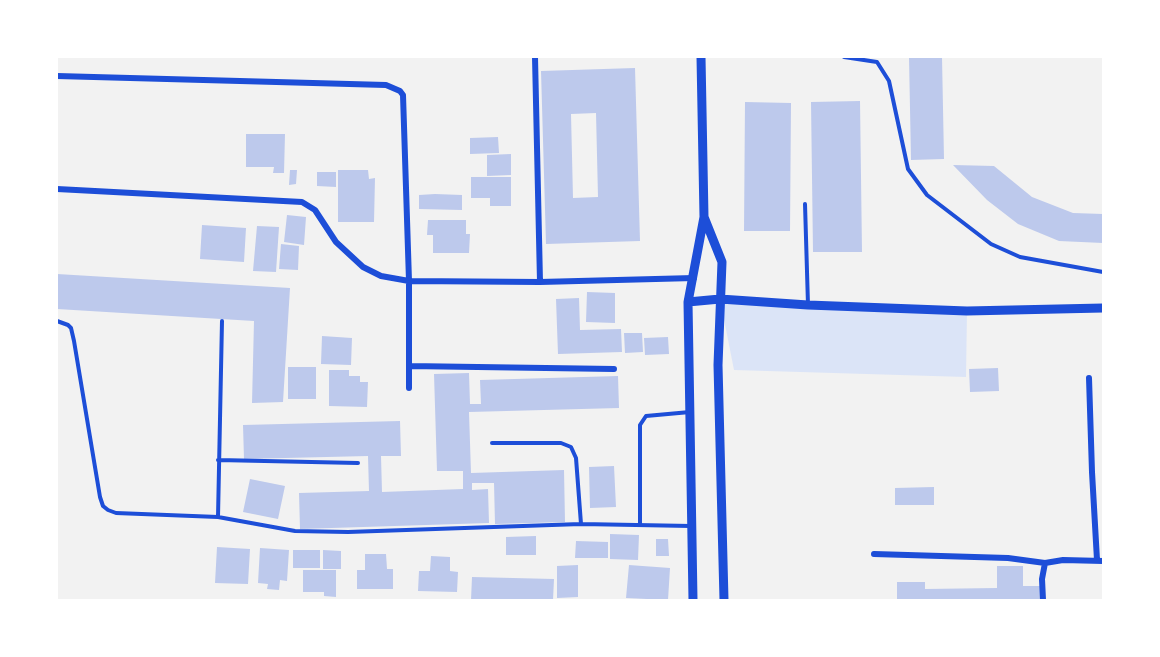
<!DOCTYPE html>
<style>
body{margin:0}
#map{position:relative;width:1160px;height:657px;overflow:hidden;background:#f2f2f2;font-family:Lora,serif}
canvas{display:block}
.frame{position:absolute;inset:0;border:58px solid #fff;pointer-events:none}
</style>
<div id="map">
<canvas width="1160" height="657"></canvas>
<div class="frame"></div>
</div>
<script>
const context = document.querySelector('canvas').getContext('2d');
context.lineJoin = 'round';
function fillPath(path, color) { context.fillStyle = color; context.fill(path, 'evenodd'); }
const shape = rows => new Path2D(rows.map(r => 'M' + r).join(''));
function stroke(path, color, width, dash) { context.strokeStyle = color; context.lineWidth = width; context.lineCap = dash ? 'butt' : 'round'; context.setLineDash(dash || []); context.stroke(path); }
fillPath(shape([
 [720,299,967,311,966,377,734,370]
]), '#dbe4f7');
fillPath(shape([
 [909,57,942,57,944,159,911,160],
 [635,68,640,241,546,244,541,71],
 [596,113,598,197,573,198,571,114],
 [860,101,862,252,813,252,811,102],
 [745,102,791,103,790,231,744,231],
 [246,134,285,134,284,173,273,173,274,167,246,167],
 [498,137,499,153,470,154,470,138],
 [511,154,511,175,487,176,487,155],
 [953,165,994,166,1032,197,1073,213,1103,214,1103,243,1059,241,1018,224,987,200],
 [290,170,297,170,296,184,289,185],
 [338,170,368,170,369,179,375,178,374,222,338,222],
 [317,172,336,172,336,187,317,186],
 [471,177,511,177,511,206,490,206,490,198,471,198],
 [435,194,435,202,435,194,462,195,462,210,419,209,419,195],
 [287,215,306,217,304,245,284,242],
 [428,220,466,220,466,234,470,234,469,253,433,253,433,235,427,235],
 [202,225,246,228,244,262,200,259],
 [257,226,279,227,276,272,253,271],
 [281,244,299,246,298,270,279,269],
 [57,274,290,288,283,402,252,403,254,321,57,309],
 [587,292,615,293,615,323,586,322],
 [579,298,580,330,621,329,622,352,558,354,556,299],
 [624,333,642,333,643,352,625,353],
 [322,336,352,338,351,365,321,364],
 [668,337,669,354,645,355,644,338],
 [288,367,316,367,316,399,288,399],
 [998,368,999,391,970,392,969,369],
 [329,370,349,370,349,376,360,376,360,382,368,382,367,407,329,406],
 [469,373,470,404,481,404,480,380,618,376,619,408,469,412,471,473,564,470,565,522,495,524,494,483,472,483,472,490,488,489,489,523,300,529,299,493,369,491,368,456,244,459,243,425,400,421,401,456,381,456,382,492,463,489,463,471,437,471,434,374],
 [614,466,616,507,590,508,589,467],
 [250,479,285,486,278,519,243,512],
 [934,487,934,505,895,505,895,488],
 [610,534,639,535,638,560,610,559],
 [536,536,536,555,506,555,506,537],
 [656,539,668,539,669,556,656,556],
 [576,541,608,542,608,558,575,558],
 [217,547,250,549,248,584,215,583],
 [260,548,289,550,287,581,280,580,279,590,267,589,268,584,258,583],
 [293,550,320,550,320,568,293,568],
 [323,550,341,551,341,569,323,569],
 [365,554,386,554,387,569,393,569,393,589,357,589,357,570,365,570],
 [431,556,450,557,450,571,458,572,457,592,418,591,419,571,430,571],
 [578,565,578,597,557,598,557,566],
 [629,565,670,568,668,600,626,598],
 [997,566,1023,566,1023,586,1040,586,1040,600,897,600,897,582,925,582,925,589,997,588],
 [303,570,336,570,336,597,324,596,324,592,303,592],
 [472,577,554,579,553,600,471,600]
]), '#bdc9ec');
stroke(shape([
 [844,57,877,62,889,81,908,169,927,195,991,244,1020,257,1103,272],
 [805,204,808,305],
 [57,321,68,325,71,328,74,341,100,497,103,506,108,510,116,513,218,517,295,531,348,532,581,524,691,526],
 [492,443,561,443,571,447,576,458,581,524],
 [218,460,358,463],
 [218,517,222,321],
 [640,524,640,425,646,416,690,412]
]), '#1d4ed8', 4);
stroke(shape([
 [535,57,540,282],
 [57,76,386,85,400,91,403,95,409,281,409,388],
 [57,189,302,202,315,210,336,242,363,267,381,276,409,281,540,282,694,278],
 [409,366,614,369],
 [1089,378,1092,472,1097,560],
 [874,554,1008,558,1045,563],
 [1043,600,1042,579,1045,563,1063,560,1103,561]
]), '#1d4ed8', 6);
stroke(shape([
 [704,217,722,262,718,365,724,600],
 [688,302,720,299,808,305,967,311,1103,308],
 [693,600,688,302,704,217,701,57]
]), '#1d4ed8', 9);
</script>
